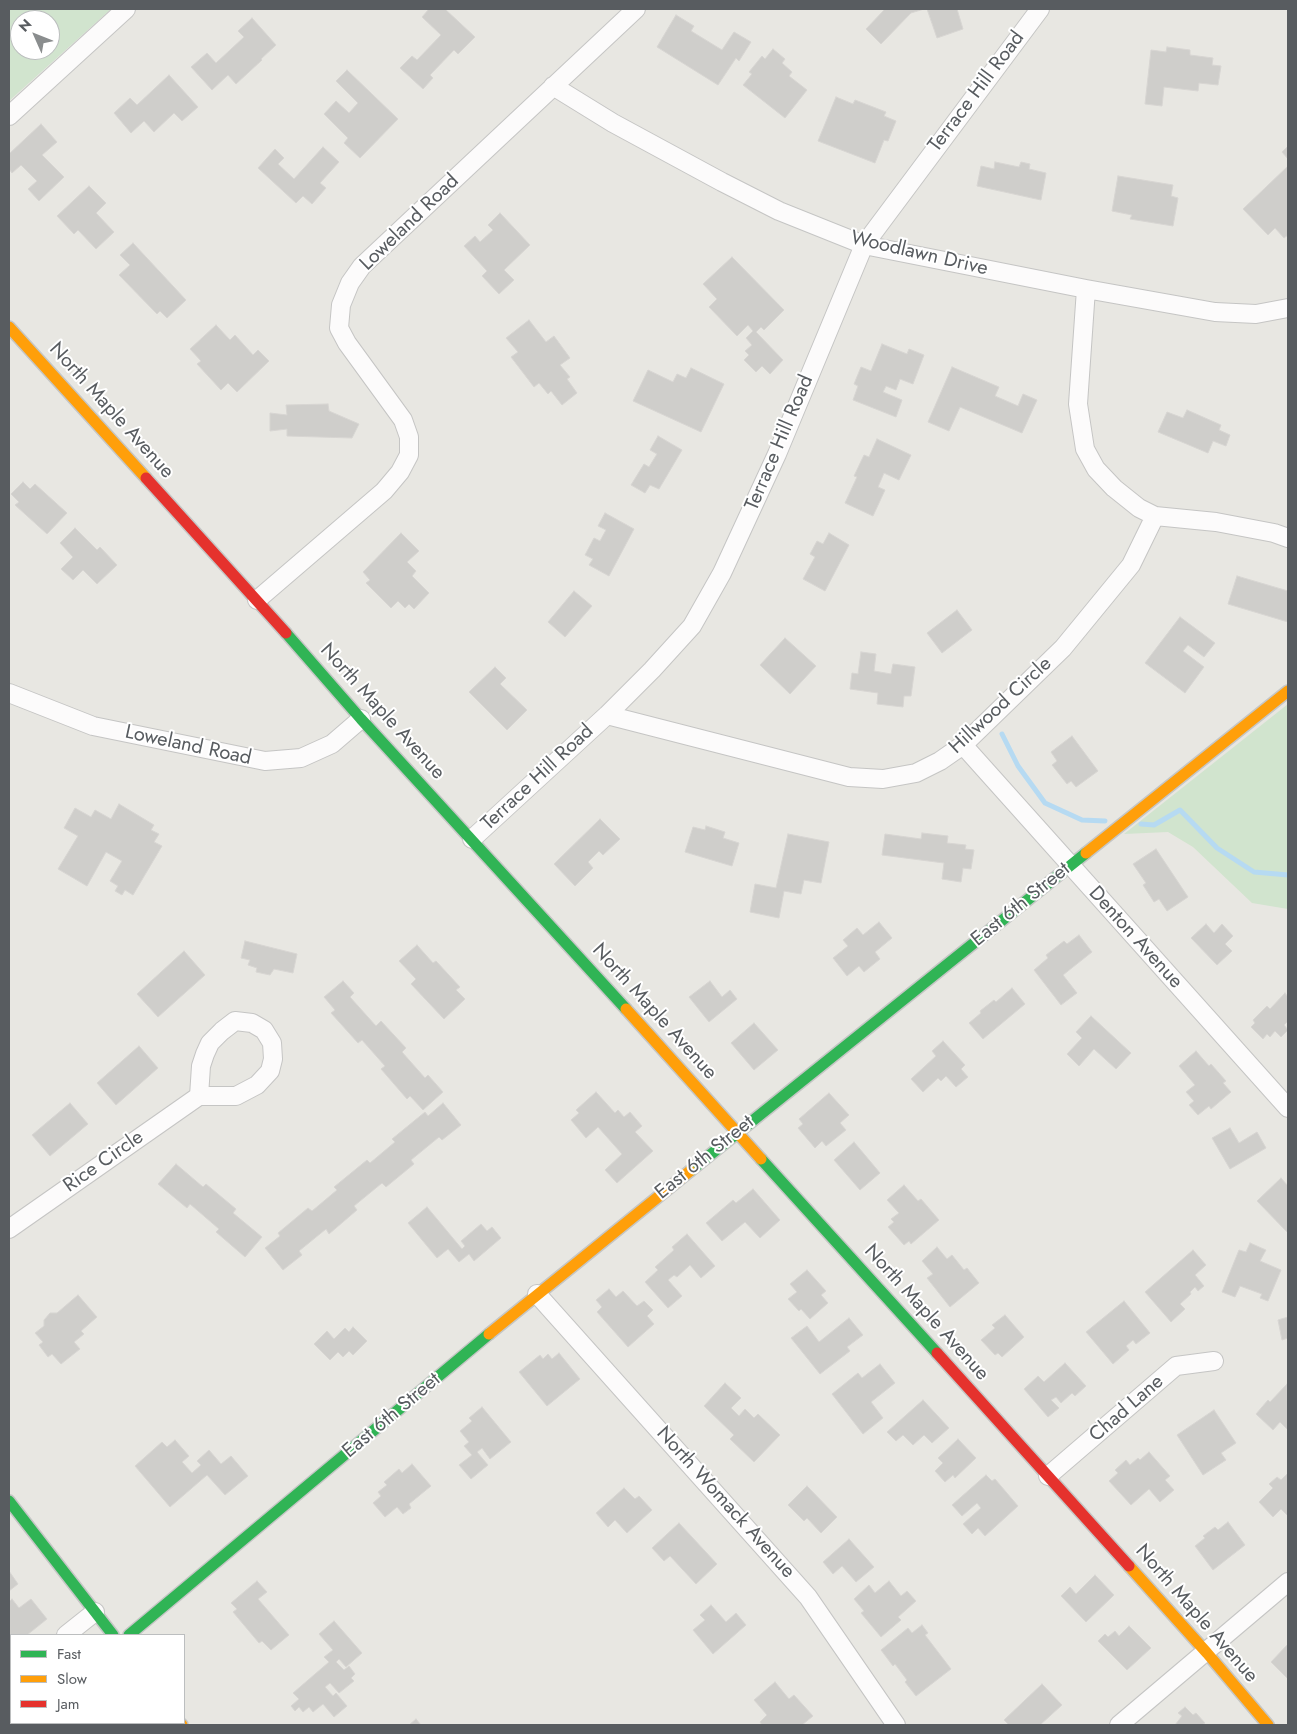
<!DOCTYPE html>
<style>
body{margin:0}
#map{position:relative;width:1297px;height:1734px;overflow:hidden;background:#e8e7e2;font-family:Jost,sans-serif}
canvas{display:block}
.frame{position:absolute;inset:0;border:10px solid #585c60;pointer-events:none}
.legend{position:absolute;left:10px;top:1634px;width:175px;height:90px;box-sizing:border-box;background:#fff;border:1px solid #bcbebf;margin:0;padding:6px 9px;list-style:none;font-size:15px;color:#585c60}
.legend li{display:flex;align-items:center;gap:10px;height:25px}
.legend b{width:25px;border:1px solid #bcbebf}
.north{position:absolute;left:10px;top:10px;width:50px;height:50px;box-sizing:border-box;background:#fff;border:1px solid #bcbebf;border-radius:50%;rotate:314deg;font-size:14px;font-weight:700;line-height:20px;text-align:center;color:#585c60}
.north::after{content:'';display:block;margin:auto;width:18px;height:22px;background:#8a8d8e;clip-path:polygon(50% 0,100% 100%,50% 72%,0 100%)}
</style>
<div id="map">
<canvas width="1297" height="1734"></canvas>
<div class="frame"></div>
<ul class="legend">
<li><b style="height:6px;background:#30b455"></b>Fast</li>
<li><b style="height:6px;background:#ff9f0a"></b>Slow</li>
<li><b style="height:6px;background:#e5322d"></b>Jam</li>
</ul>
<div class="north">N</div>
</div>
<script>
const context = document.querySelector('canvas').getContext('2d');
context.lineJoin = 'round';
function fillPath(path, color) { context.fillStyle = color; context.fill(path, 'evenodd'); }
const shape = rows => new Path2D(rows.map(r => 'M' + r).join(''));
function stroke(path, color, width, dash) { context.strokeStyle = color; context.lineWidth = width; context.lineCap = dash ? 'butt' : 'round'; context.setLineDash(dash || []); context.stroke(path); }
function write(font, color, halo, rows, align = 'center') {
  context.font = font + ' Jost,sans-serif'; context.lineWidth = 4; context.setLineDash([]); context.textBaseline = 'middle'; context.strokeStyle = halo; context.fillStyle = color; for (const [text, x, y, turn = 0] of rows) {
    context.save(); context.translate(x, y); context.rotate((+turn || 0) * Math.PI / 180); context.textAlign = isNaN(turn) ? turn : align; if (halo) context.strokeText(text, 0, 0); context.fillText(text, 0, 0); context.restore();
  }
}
fillPath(shape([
 [9,9,111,9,9,101],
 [20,20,50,20,50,50,20,50],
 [1288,704,1288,909,1252,903,1193,847,1168,832,1124,834]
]), '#d1e4ce');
stroke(shape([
 [1002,734,1018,766,1045,803,1082,820,1105,821],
 [1141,824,1154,825,1180,810,1217,848,1254,872,1288,875]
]), '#b6daf2', 5);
const building = shape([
 [429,9,445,9,475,37,458,54,454,50,430,75,433,78,423,89,400,68,412,56,417,60,441,35,422,17,429,9],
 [885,9,924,9,911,13,881,44,866,29,885,9],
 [927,9,957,9,963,29,937,38,927,9],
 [676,15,694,26,691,31,722,50,734,32,751,42,739,61,736,58,718,85,657,47,676,15],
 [252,18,276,45,261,59,262,60,236,84,228,75,212,90,191,67,207,53,216,63,244,37,238,31,252,18],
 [1167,47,1190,50,1190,55,1213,58,1212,65,1221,66,1218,85,1199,83,1198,91,1164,87,1162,106,1145,104,1151,50,1166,52,1167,47],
 [773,49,785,59,782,63,792,72,789,76,807,90,785,118,743,85,752,74,749,72,762,56,765,59,773,49],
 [347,70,398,119,360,158,344,143,348,138,324,114,336,101,349,113,358,103,336,81,347,70],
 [169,75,198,107,182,121,174,113,154,132,144,121,131,133,114,113,130,98,137,105,169,75],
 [836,97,853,104,855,100,886,112,884,116,896,121,888,141,884,140,875,163,818,141,836,97],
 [41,124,57,142,42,155,64,177,39,201,28,189,37,181,21,165,12,173,9,169,9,154,41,124],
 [1288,146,1288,159,1282,152,1288,146],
 [323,147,339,162,320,183,326,188,312,204,303,196,296,203,258,168,275,149,284,158,278,164,294,179,323,147],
 [995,162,1019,167,1021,162,1030,164,1029,169,1046,173,1041,200,977,186,981,166,994,169,995,162],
 [1288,166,1288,235,1284,238,1275,228,1268,235,1243,209,1288,166],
 [1118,176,1173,185,1171,196,1178,198,1173,226,1130,219,1132,215,1112,211,1118,176],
 [89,186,106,203,96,213,114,232,96,249,78,230,74,234,57,216,89,186],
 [500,213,530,245,504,270,514,280,499,294,482,276,487,271,464,246,475,236,480,242,493,230,488,225,500,213],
 [133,243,186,300,167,318,160,311,157,314,119,275,130,265,120,255,133,243],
 [732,257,784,310,764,330,761,327,756,332,783,360,770,374,762,366,756,372,744,360,749,355,745,351,752,345,746,338,753,331,748,325,737,336,709,307,717,299,703,284,732,257],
 [529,320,546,342,554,336,570,358,560,365,570,377,567,379,577,393,562,405,551,391,548,394,539,383,534,387,511,357,518,352,506,338,529,320],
 [216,325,230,340,235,335,253,355,258,350,269,361,237,392,228,383,221,390,197,364,201,361,190,349,216,325],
 [882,344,907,354,909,349,924,355,913,384,900,379,896,390,886,386,883,392,902,400,896,417,853,400,858,386,854,384,861,367,871,371,882,344],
 [952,367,999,387,995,396,1018,406,1023,394,1037,400,1022,433,960,407,949,431,928,422,952,367],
 [691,368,724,384,701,432,633,401,648,370,673,382,677,374,686,378,691,368],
 [328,404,329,411,359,424,352,438,287,436,287,429,270,431,270,413,287,415,286,405,328,404],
 [1187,410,1221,425,1219,430,1230,435,1226,446,1213,441,1208,453,1158,432,1167,412,1183,418,1187,410],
 [658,436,682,450,659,489,650,485,645,493,631,485,644,464,649,467,657,454,650,450,658,436],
 [877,439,911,455,899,480,884,473,878,487,885,490,873,516,845,503,857,477,854,476,864,455,869,457,877,439],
 [23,482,30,489,35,484,67,513,47,534,15,505,19,502,11,494,23,482],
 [605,513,634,529,609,576,589,565,593,559,585,555,594,538,600,541,606,530,598,526,605,513],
 [75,528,97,550,100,547,117,565,97,584,83,570,73,580,61,569,73,557,60,543,75,528],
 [401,533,419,551,407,562,416,571,412,576,429,593,414,609,409,604,405,608,398,601,391,608,366,583,370,580,363,572,401,533],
 [829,533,849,545,825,591,803,579,815,557,810,554,817,541,823,544,829,533],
 [1237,576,1288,591,1288,622,1228,604,1237,576],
 [574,591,592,606,565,637,548,622,574,591],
 [957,610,972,630,942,653,927,633,957,610],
 [1180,617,1215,643,1204,657,1188,645,1183,651,1204,667,1185,693,1145,663,1180,617],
 [785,638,816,666,790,694,760,665,785,638],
 [861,652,876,654,874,671,891,674,893,664,915,667,911,696,904,696,903,707,877,704,878,693,850,689,852,673,858,674,861,652],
 [495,667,506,678,500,684,527,710,507,730,469,692,495,667],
 [1072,736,1098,771,1076,787,1071,781,1067,784,1052,765,1057,761,1051,752,1072,736],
 [119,804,154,825,151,830,159,834,154,842,162,846,133,895,125,890,122,895,115,891,118,886,110,881,122,861,106,852,87,886,58,869,78,836,64,828,75,808,91,817,95,810,111,819,119,804],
 [600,819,620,839,603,855,599,851,588,862,593,868,575,886,554,864,600,819],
 [706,826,725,832,723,838,739,843,732,866,685,852,693,827,705,830,706,826],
 [922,833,948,836,947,843,966,845,965,849,974,850,971,869,963,868,961,882,942,879,944,863,882,855,885,834,921,839,922,833],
 [788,834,829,842,821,883,804,880,801,894,784,891,779,918,750,912,755,884,776,888,788,834],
 [1156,849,1188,897,1167,911,1159,899,1154,902,1143,885,1146,883,1133,864,1156,849],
 [879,922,892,938,875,952,880,959,864,972,859,966,847,976,833,958,848,946,843,940,857,928,863,935,879,922],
 [1206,924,1214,933,1222,924,1233,936,1225,944,1232,951,1217,965,1191,938,1206,924],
 [1079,935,1092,952,1063,975,1077,993,1061,1005,1034,970,1048,958,1046,955,1064,941,1067,944,1079,935],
 [245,941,297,954,293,973,274,969,270,975,256,972,257,968,248,965,250,960,241,958,245,941],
 [417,945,433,963,436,961,460,987,456,990,465,999,444,1019,411,984,416,979,399,961,417,945],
 [184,951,205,975,158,1017,137,994,184,951],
 [343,981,354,993,350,997,376,1026,381,1021,406,1048,402,1052,425,1078,428,1075,443,1092,423,1110,410,1096,407,1099,381,1069,385,1066,362,1040,358,1043,331,1013,335,1010,324,997,343,981],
 [710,981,722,997,730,990,737,999,709,1022,689,997,710,981],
 [1012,988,1025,1004,983,1039,969,1023,981,1013,980,1011,994,1000,996,1002,1012,988],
 [1285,993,1288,997,1288,1021,1284,1025,1288,1030,1281,1037,1275,1031,1270,1037,1267,1034,1263,1039,1251,1027,1255,1023,1253,1020,1267,1006,1270,1009,1285,993],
 [1091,1016,1131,1053,1116,1069,1094,1049,1079,1066,1067,1054,1082,1038,1076,1032,1091,1016],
 [754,1023,778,1050,754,1070,731,1043,754,1023],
 [943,1041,965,1065,961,1069,968,1077,956,1087,946,1076,941,1081,938,1078,923,1092,911,1079,936,1056,932,1051,943,1041],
 [139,1046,158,1068,116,1105,97,1083,139,1046],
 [1196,1051,1209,1066,1211,1064,1226,1081,1223,1083,1231,1092,1211,1109,1209,1106,1198,1115,1189,1105,1194,1101,1186,1092,1195,1085,1179,1066,1196,1051],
 [596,1092,615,1113,618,1110,624,1117,630,1112,642,1126,635,1132,653,1151,617,1183,605,1170,622,1154,598,1127,586,1138,571,1120,579,1113,576,1110,596,1092],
 [829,1093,849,1115,840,1123,846,1130,826,1146,822,1141,815,1148,798,1128,803,1124,799,1119,829,1093],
 [70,1103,88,1124,50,1156,32,1135,70,1103],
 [443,1103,461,1125,442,1140,439,1137,411,1160,414,1164,386,1187,382,1183,354,1206,357,1210,329,1234,326,1229,299,1251,302,1255,283,1270,265,1248,280,1236,278,1233,308,1208,312,1211,337,1190,334,1187,367,1160,370,1163,395,1142,392,1139,425,1112,428,1116,443,1103],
 [1230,1128,1239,1143,1257,1132,1266,1148,1230,1169,1212,1138,1230,1128],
 [854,1142,880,1173,860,1190,834,1160,854,1142],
 [176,1164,203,1187,206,1184,236,1209,233,1213,262,1237,245,1257,216,1232,219,1229,190,1204,187,1208,158,1184,176,1164],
 [1281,1178,1288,1186,1288,1233,1257,1201,1281,1178],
 [904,1185,918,1201,921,1199,939,1220,911,1244,909,1241,904,1245,888,1227,894,1222,891,1219,899,1213,887,1200,904,1185],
 [753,1189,780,1220,760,1238,745,1222,722,1241,706,1223,733,1200,736,1203,753,1189],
 [427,1207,462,1249,465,1246,461,1241,481,1224,487,1231,492,1227,501,1238,474,1261,469,1254,459,1262,448,1249,437,1258,408,1223,427,1207],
 [687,1234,715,1266,701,1278,690,1265,677,1277,674,1275,668,1280,682,1296,668,1308,645,1282,658,1270,655,1267,674,1250,672,1247,687,1234],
 [1250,1243,1266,1250,1260,1261,1281,1270,1268,1301,1260,1298,1262,1294,1240,1286,1235,1297,1222,1292,1239,1250,1246,1252,1250,1243],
 [937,1247,947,1259,952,1255,964,1270,967,1268,979,1283,950,1307,927,1278,933,1274,922,1261,937,1247],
 [1193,1250,1206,1265,1195,1275,1204,1286,1198,1291,1195,1287,1190,1292,1191,1294,1180,1304,1185,1309,1171,1322,1145,1292,1193,1250],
 [807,1270,826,1291,821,1295,828,1303,810,1319,801,1309,799,1311,788,1299,797,1292,790,1284,807,1270],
 [609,1289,616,1297,623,1291,637,1306,644,1301,653,1310,647,1316,654,1324,628,1347,597,1312,602,1307,596,1300,609,1289],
 [78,1295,97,1317,81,1331,84,1334,74,1342,80,1349,61,1364,52,1354,48,1357,39,1345,43,1342,35,1333,44,1326,44,1320,50,1313,57,1313,78,1295],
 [1124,1301,1150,1333,1136,1344,1133,1340,1126,1346,1129,1350,1113,1364,1086,1332,1124,1301],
 [1005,1315,1024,1337,1002,1357,998,1353,995,1355,981,1340,995,1328,992,1325,1005,1315],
 [1288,1317,1288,1338,1282,1340,1278,1320,1288,1317],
 [849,1318,863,1335,847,1347,850,1351,820,1374,791,1338,807,1326,819,1342,849,1318],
 [353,1327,367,1341,353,1355,349,1351,343,1357,338,1352,330,1360,314,1344,327,1331,334,1339,345,1328,349,1332,353,1327],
 [559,1353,580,1379,547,1406,519,1372,540,1355,543,1359,548,1354,552,1359,559,1353],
 [1065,1363,1086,1386,1075,1396,1072,1393,1061,1403,1056,1397,1051,1400,1059,1408,1048,1417,1024,1389,1038,1376,1044,1382,1065,1363],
 [880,1364,895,1383,871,1402,883,1418,863,1434,832,1394,858,1373,862,1378,880,1364],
 [725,1383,741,1398,731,1408,739,1416,745,1409,754,1418,758,1414,780,1435,754,1462,730,1439,734,1435,704,1406,725,1383],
 [1287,1384,1288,1430,1280,1422,1273,1430,1256,1414,1268,1400,1270,1402,1287,1384],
 [923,1400,949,1428,932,1443,924,1435,913,1445,903,1435,896,1441,887,1432,923,1400],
 [482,1407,511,1442,490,1459,482,1448,477,1452,488,1465,471,1479,459,1465,472,1455,464,1446,469,1442,460,1431,472,1421,469,1418,482,1407],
 [1214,1410,1236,1443,1221,1453,1226,1460,1203,1475,1177,1435,1214,1410],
 [958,1439,976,1458,955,1478,953,1475,945,1482,935,1471,943,1463,938,1458,958,1439],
 [175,1440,189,1456,182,1462,192,1473,201,1465,197,1461,209,1450,221,1464,231,1456,248,1476,225,1495,207,1475,170,1507,135,1466,162,1442,167,1447,175,1440],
 [1149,1452,1170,1476,1165,1480,1174,1490,1160,1502,1149,1489,1131,1505,1109,1481,1118,1473,1115,1470,1126,1460,1130,1465,1138,1458,1140,1460,1149,1452],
 [412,1464,431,1486,409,1504,411,1508,403,1514,397,1507,385,1517,373,1503,381,1496,378,1492,387,1485,384,1482,399,1469,402,1473,412,1464],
 [1288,1473,1288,1516,1281,1509,1273,1517,1259,1502,1273,1488,1269,1484,1277,1477,1281,1480,1288,1473],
 [986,1475,992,1481,995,1479,1018,1506,985,1536,978,1528,972,1534,963,1524,981,1508,977,1503,962,1516,952,1505,986,1475],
 [807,1486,837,1517,821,1533,807,1518,804,1521,788,1505,807,1486],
 [624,1488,635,1499,639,1496,652,1510,627,1533,615,1520,608,1527,596,1513,624,1488],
 [1228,1522,1245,1545,1213,1570,1195,1546,1205,1538,1203,1536,1215,1527,1218,1530,1228,1522],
 [679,1523,717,1564,696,1584,670,1556,664,1561,652,1548,679,1523],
 [849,1539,874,1567,856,1582,842,1566,833,1574,823,1562,849,1539],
 [9,1571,18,1584,9,1591,9,1571],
 [1095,1575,1114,1595,1086,1622,1061,1596,1070,1587,1076,1594,1095,1575],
 [257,1581,267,1592,258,1599,289,1635,271,1650,262,1641,259,1643,233,1612,237,1609,231,1603,257,1581],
 [889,1581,901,1596,907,1591,916,1601,898,1617,901,1620,881,1637,861,1613,864,1611,854,1599,869,1585,875,1593,889,1581],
 [12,1599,19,1608,31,1599,47,1619,27,1635,11,1635,11,1648,9,1650,9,1602,12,1599],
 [711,1605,726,1622,736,1613,746,1625,713,1654,693,1630,705,1620,700,1615,711,1605],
 [334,1621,362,1653,346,1667,339,1659,336,1662,344,1670,349,1666,355,1674,351,1678,354,1681,339,1693,330,1683,325,1687,333,1696,336,1693,347,1706,334,1717,323,1704,313,1712,309,1707,303,1712,299,1707,295,1711,291,1706,299,1699,293,1693,329,1662,324,1657,333,1650,319,1634,334,1621],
 [922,1625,928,1633,925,1635,951,1669,916,1696,905,1682,907,1680,895,1664,893,1666,881,1650,908,1628,912,1633,922,1625],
 [1129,1626,1151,1648,1127,1670,1098,1641,1105,1634,1108,1637,1115,1631,1119,1636,1129,1626],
 [1288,1644,1288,1679,1271,1662,1288,1644],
 [775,1682,789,1699,794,1695,813,1716,802,1725,762,1725,760,1722,767,1715,754,1700,775,1682],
 [1042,1684,1062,1705,1040,1725,1009,1725,1004,1720,1042,1684],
 [1185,1707,1193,1715,1196,1713,1205,1723,1202,1725,1175,1725,1182,1716,1178,1713,1185,1707],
 [416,1719,421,1725,409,1725,416,1719],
 [48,1723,63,1723,60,1725,49,1725,48,1723]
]);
fillPath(building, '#cfcecb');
stroke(building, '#d7d5d2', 1);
const street = shape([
 [553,86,613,123,722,182,779,211,864,245,1086,289,1215,312,1256,314,1288,308],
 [9,116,126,9],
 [1086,289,1078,404,1085,449,1096,469,1114,488,1139,508,1155,516,1216,522,1274,533,1288,538],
 [257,600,384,491,400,472,409,455,409,437,403,420,347,343,339,328,341,305,350,283,362,266,636,9],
 [9,693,93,726,265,761,301,758,332,744,361,719],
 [607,715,849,777,883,779,916,773,940,761,963,745,1063,648,1131,565,1155,516],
 [963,745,1288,1108],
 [472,839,607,715,652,670,692,626,722,573,777,454,864,245,1040,9],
 [9,1229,199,1096,236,1096,257,1085,270,1071,273,1059,272,1043,264,1030,252,1023,235,1021,222,1031,210,1043,205,1054,201,1066,199,1096],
 [537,1294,808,1597,896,1725],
 [1048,1476,1176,1366,1214,1361],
 [66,1635,95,1612],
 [9,1680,11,1678],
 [1119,1725,1288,1582]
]);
const fast = shape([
 [286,633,361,719,626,1009],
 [761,1159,937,1353],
 [690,1171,1086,853],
 [9,1501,113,1635],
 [129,1635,489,1334]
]);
const slow = shape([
 [9,327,146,478],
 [1086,853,1288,691],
 [626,1009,761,1159],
 [489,1334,690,1171],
 [1129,1566,1207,1653,1268,1725],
 [180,1723,182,1725]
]);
const jam = shape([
 [146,478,286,633],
 [937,1353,1129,1566]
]);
stroke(street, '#c5c5c4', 20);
stroke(fast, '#c5c6c5', 14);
stroke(slow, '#c5c6c5', 14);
stroke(jam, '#c5c6c5', 14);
stroke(street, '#fcfbfb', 18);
stroke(fast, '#30b455', 11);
stroke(slow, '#ff9f0a', 11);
stroke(jam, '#e5322d', 11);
write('20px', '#585c60', '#fff', [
 ["Terrace Hill Road",977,92,-53],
 ["Loweland Road",410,223,-44],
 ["Woodlawn Drive",919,254,13],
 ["North Maple Avenue",111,411,48],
 ["Terrace Hill Road",780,443,-67],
 ["Hillwood Circle",1001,706,-43],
 ["North Maple Avenue",382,712,48],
 ["Loweland Road",188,746,12],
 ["Terrace Hill Road",538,778,-43],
 ["East 6th Street",1021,905,-39],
 ["Denton Avenue",1135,938,48],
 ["North Maple Avenue",654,1012,48],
 ["East 6th Street",705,1158,-39],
 ["Rice Circle",104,1162,-35],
 ["North Maple Avenue",926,1313,48],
 ["Chad Lane",1127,1409,-41],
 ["East 6th Street",392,1416,-40],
 ["North Womack Avenue",725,1503,48],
 ["North Maple Avenue",1196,1614,49]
]);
</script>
